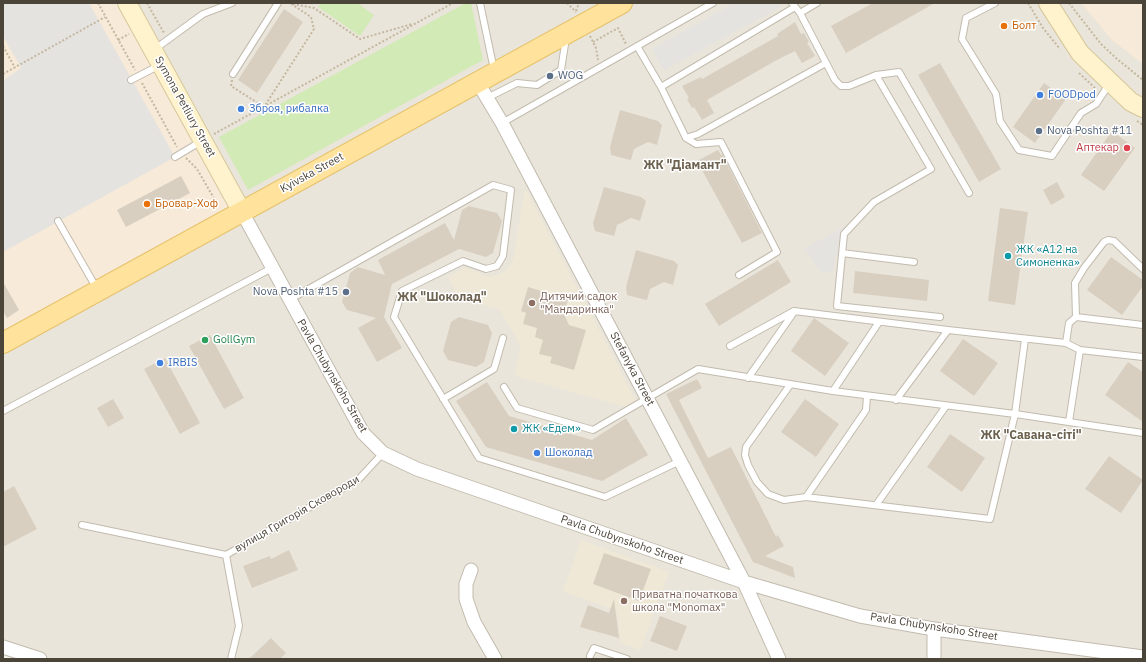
<!DOCTYPE html>
<meta charset="utf-8">
<style>
body{margin:0}
#map{position:relative;width:1146px;height:662px;overflow:hidden;background:#f6f3ec;font-family:"IBM Plex Sans",sans-serif}
canvas{display:block}
.frame{position:absolute;inset:0;border:4px solid #4b4439;pointer-events:none}
</style>
<div id="map">
<canvas width="1146" height="662"></canvas>
<div class="frame"></div>
</div>
<script>
const context = document.querySelector('canvas').getContext('2d');
context.lineJoin = 'round';
function fillPath(path, color) { context.fillStyle = color; context.fill(path, 'evenodd'); }
const shape = rows => new Path2D(rows.map(r => 'M' + r).join(''));
function stroke(path, color, width, dash) { context.strokeStyle = color; context.lineWidth = width; context.lineCap = dash ? 'butt' : 'round'; context.setLineDash(dash || []); context.stroke(path); }
function write(font, color, halo, rows, align = 'center') {
  context.font = font + ' "IBM Plex Sans",sans-serif'; context.lineWidth = 3; context.setLineDash([]); context.textBaseline = 'middle'; context.strokeStyle = halo; context.fillStyle = color; for (const [text, x, y, turn = 0] of rows) {
    context.save(); context.translate(x, y); context.rotate((+turn || 0) * Math.PI / 180); context.textAlign = isNaN(turn) ? turn : align; if (halo) context.strokeText(text, 0, 0); context.fillText(text, 0, 0); context.restore();
  }
}
fillPath(shape([
 [127,3,1143,3,1143,659,40,659,3,647,3,343]
]), '#eae5da');
fillPath(shape([
 [3,3,127,3,242,212,3,343],
 [1081,3,1143,3,1143,64,1112,40]
]), '#f7ead8');
fillPath(shape([
 [525,188,636,401,626,407,519,377,515,372,521,346,500,310,457,297,448,277,466,268,489,277,500,274,509,268,513,261],
 [581,540,669,572,640,650,621,643,617,611,563,591]
]), '#efe8d6');
fillPath(shape([
 [321,3,357,3,374,15,360,36,318,7],
 [466,3,471,3,483,60,248,190,219,137]
]), '#d2eab5');
fillPath(shape([
 [3,3,89,3,175,157,3,252,3,81,21,68,3,36],
 [734,3,778,3,781,7,664,70,652,49],
 [844,227,832,272,821,273,805,248]
]), '#e5e3e0');
fillPath(shape([
 [873,3,935,3,846,53,831,26],
 [284,9,303,22,257,93,238,80],
 [795,22,801,34,804,33,809,42,807,43,815,56,802,63,795,51,775,61,707,100,714,113,702,120,694,107,692,108,687,99,689,98,682,86,701,77,702,79,778,36,777,34],
 [940,63,1001,169,979,182,918,75],
 [1044,83,1066,99,1035,143,1013,127],
 [620,110,658,121,662,125,657,145,648,142,634,149,631,160,611,155,610,147],
 [1112,131,1135,148,1104,191,1081,175],
 [718,150,721,155,722,154,762,233,742,243,697,161],
 [181,176,190,193,126,227,117,210],
 [1057,182,1065,197,1051,205,1043,190],
 [604,187,641,197,646,201,640,221,631,218,617,225,614,236,595,231,593,223],
 [469,206,497,213,502,221,493,253,486,257,459,249,392,284,384,317,402,348,377,362,358,328,376,318,347,310,342,302,350,273,358,267,385,275,378,260,445,223,454,240,462,210],
 [1000,208,1028,212,1015,305,988,301],
 [636,250,674,261,678,265,673,285,664,282,650,289,647,300,627,295,626,287],
 [1111,257,1143,280,1143,286,1122,315,1087,290],
 [778,260,791,282,719,326,705,304],
 [855,271,929,280,927,301,853,293],
 [3,282,19,310,7,318,3,311],
 [528,287,568,299,564,314,569,325,586,330,574,370,550,363,552,357,539,354,543,340,535,337,537,328,523,324,526,313,521,311],
 [459,317,488,325,492,333,484,362,476,367,448,360,443,351,451,322],
 [814,318,849,343,825,376,791,351],
 [210,335,244,398,224,409,189,346],
 [963,339,998,363,974,396,940,371],
 [165,358,200,423,180,434,144,369],
 [1128,362,1143,372,1143,422,1105,395],
 [697,379,702,388,679,400,708,458,731,447,776,537,778,535,784,546,765,556,793,567,795,578,753,562,666,394],
 [487,382,509,416,592,440,626,418,648,455,602,481,486,447,456,401],
 [113,399,124,418,108,427,97,408],
 [805,399,839,424,816,457,781,432],
 [950,434,985,458,962,492,927,467],
 [1109,456,1143,480,1121,513,1085,489],
 [14,486,37,529,3,547,3,492],
 [289,550,298,570,252,588,243,566,270,556,271,559],
 [604,553,651,569,639,601,593,584],
 [614,599,619,638,580,627,588,605,609,613],
 [660,616,687,626,677,651,650,641],
 [271,638,286,653,280,659,249,659]
]), '#d8cfc1');
const lane = shape([
 [480,3,494,70],
 [792,3,800,13,835,80,841,86,849,86,876,75,899,72,969,193],
 [995,3,966,18,962,39,996,94,1000,121,1019,150,1052,156,1081,113,1096,104,1110,83],
 [800,13,817,3],
 [637,46,661,87,686,138,698,134,826,63],
 [155,49,203,14,232,3],
 [233,74,278,3],
 [876,75,931,169,874,202,844,234,837,306,940,317],
 [131,80,160,65],
 [661,87,795,7],
 [487,98,517,83,537,85,561,70,566,38],
 [502,123,713,3],
 [686,138,696,144,721,142,777,252,739,275],
 [175,157,200,142],
 [58,221,97,289],
 [842,253,914,262],
 [289,300,493,185,511,190,503,256,497,266,486,269,463,261,402,291,394,317,479,458,605,497,680,461],
 [1076,317,1075,283,1084,268,1104,242,1108,240,1114,241,1143,269],
 [1066,343,1080,350,1143,357],
 [730,346,794,311,948,330],
 [748,378,794,312],
 [790,385,746,447,745,455,748,465,757,482,768,494,784,500,806,497,990,519,1015,414,1025,339],
 [504,387,517,408,593,430,698,369,833,391,1015,414,1143,433],
 [833,391,879,322],
 [443,399,494,369,503,338],
 [896,400,948,330,1066,343,1069,323,1076,317,1143,325],
 [3,411,272,268],
 [1069,422,1080,350],
 [806,497,866,410,867,396],
 [876,505,946,406],
 [82,525,226,555,359,479,383,453],
 [226,555,239,626,231,659],
 [590,656,594,648,627,659]
]);
const street = shape([
 [478,83,502,123,744,582,779,659],
 [242,212,363,433,383,453,417,469,744,582,860,616,934,629,1143,657],
 [471,570,466,584,466,599,474,622,495,659],
 [3,647,40,659],
 [934,659,934,629]
]);
const secondary = shape([
 [127,3,242,212],
 [1048,3,1080,53,1131,102,1143,108]
]);
const primary = shape([
 [3,343,622,3]
]);
stroke(lane, '#c2bbae', 8);
stroke(street, '#c2bbae', 15);
stroke(secondary, '#d6c79b', 20);
stroke(primary, '#e6c16a', 22);
stroke(shape([
 [98,3,135,70],
 [147,3,164,33],
 [567,3,576,12],
 [1028,3,1043,28,1060,49],
 [1069,3,1101,44,1117,59,1143,80],
 [293,4,314,8,360,39,412,24],
 [576,11,579,3],
 [590,36,596,48,598,60],
 [118,40,129,34],
 [593,42,618,28,626,44],
 [3,46,15,68],
 [1079,73,1096,89],
 [3,74,105,17],
 [232,80,231,86,264,107,314,29,311,17,290,3],
 [142,83,177,147],
 [1137,121,1143,125],
 [214,134,453,3],
 [186,158,197,169,219,207]
]), '#c4b79f', 2, [2, 2]);
stroke(lane, '#fff', 6);
stroke(street, '#fff', 13);
stroke(secondary, '#fff3cd', 18);
stroke(primary, '#ffe39c', 20);
for (const [x, y, r, color] of [
 [1004,26,4,"#e8710a"],
 [550,76,4,"#5c6f8a"],
 [1040,95,4,"#3f7fe0"],
 [241,109,4,"#3f7fe0"],
 [1039,131,4,"#5c6f8a"],
 [1127,148,4,"#e0444e"],
 [147,204,4,"#e8710a"],
 [1008,256,4,"#0f9aa8"],
 [346,292,4,"#5c6f8a"],
 [532,303,4,"#8d6e63"],
 [205,340,4,"#2e9e5b"],
 [160,363,4,"#3f7fe0"],
 [514,429,4,"#0f9aa8"],
 [537,453,4,"#3f7fe0"],
 [624,601,4,"#8d6e63"]
]) { const dot = new Path2D(); dot.arc(x, y, r, 0, 2 * Math.PI); context.fillStyle = color; context.fill(dot); stroke(dot, '#fff', 1.5); }
write('11px', '#c56008', '#fff', [
 ["Болт",1012,26],
 ["Бровар-Хоф",155,204]
], 'left');
write('11px', '#4e5e75', '#fff', [
 ["WOG",558,76],
 ["Nova Poshta #11",1047,131],
 ["Nova Poshta #15",338,292,"right"]
], 'left');
write('11px', '#366cbe', '#fff', [
 ["FOODpod",1048,95],
 ["Зброя, рибалка",249,109],
 ["IRBIS",168,363],
 ["Шоколад",545,453]
], 'left');
write('11px', '#4b4439', '#fff', [
 ["Symona Petliury Street",185,107,61],
 ["Kyivska Street",312,173,-29],
 ["Stefanyka Street",632,369,62],
 ["Pavla Chubynskoho Street",332,376,60],
 ["вулиця Григорія Сковороди",297,514,-30],
 ["Pavla Chubynskoho Street",622,540,19],
 ["Pavla Chubynskoho Street",934,627,9]
]);
write('11px', '#be3a42', '#fff', [
 ["Аптекар",1119,148]
], 'right');
write('11px', '#0d838f', '#fff', [
 ["ЖК «А12 на",1016,250],
 ["Симоненка»",1016,263],
 ["ЖК «Едем»",522,429]
], 'left');
write('11px', '#785e54', '#fff', [
 ["Дитячий садок",540,297],
 ["\"Мандаринка\"",540,310],
 ["Приватна початкова",632,595],
 ["школа \"Monomax\"",632,608]
], 'left');
write('11px', '#27864d', '#fff', [
 ["GollGym",213,340]
], 'left');
write('bold 12px', '#6e6250', '#fff', [
 ["ЖК \"Діамант\"",685,166],
 ["ЖК \"Шоколад\"",442,298],
 ["ЖК \"Савана-сіті\"",1031,436]
]);
</script>
